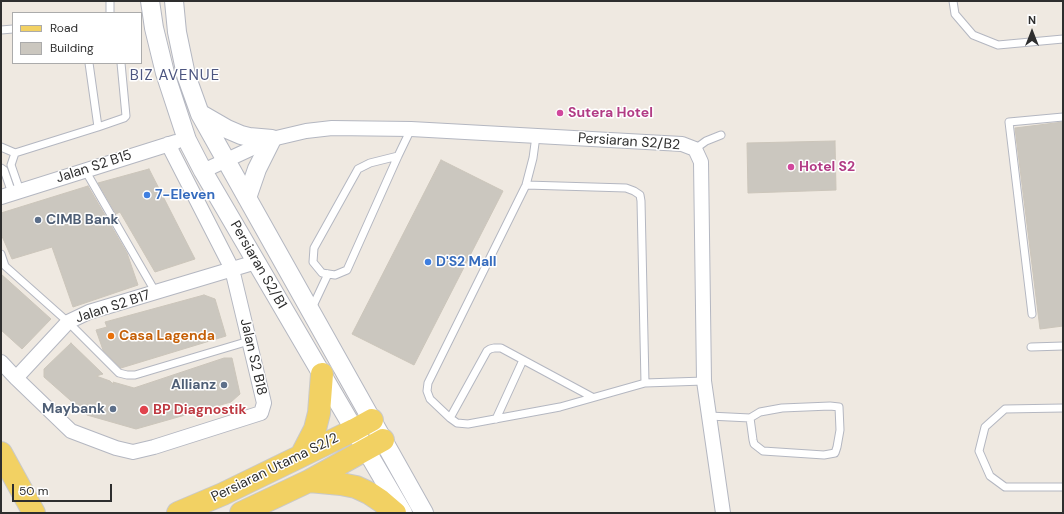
<!DOCTYPE html>
<style>
body{margin:0}
#map{position:relative;width:1064px;height:514px;overflow:hidden;background:#efe9e1;font-family:"DM Sans",sans-serif}
canvas{display:block}
.frame{position:absolute;inset:0;border:2px solid #2e2e2e;pointer-events:none}
.legend{position:absolute;left:12px;top:12px;width:130px;height:52px;box-sizing:border-box;background:#fff;border:1px solid #ababab;margin:0;padding:5px 7px;list-style:none;font-size:12px;color:#2e2e2e}
.legend li{display:flex;align-items:center;gap:8px;height:20px}
.legend b{width:20px;border:1px solid #ababab}
.north{position:absolute;left:1012px;top:12px;width:40px;height:40px;-webkit-text-stroke:3px #fff;paint-order:stroke;rotate:0deg;font-size:11px;font-weight:700;line-height:16px;text-align:center;color:#2e2e2e}
.north::after{content:'';display:block;margin:auto;width:14px;height:18px;background:#2e2e2e;clip-path:polygon(50% 0,100% 100%,50% 72%,0 100%)}
.scale{position:absolute;left:12px;top:484px;width:100px;height:18px;box-sizing:border-box;border:2px solid #2e2e2e;border-top:0;padding-left:5px;font-size:12px;line-height:14px;white-space:nowrap;color:#2e2e2e;-webkit-text-stroke:3px #fff;paint-order:stroke}
</style>
<div id="map">
<canvas width="1064" height="514"></canvas>
<div class="frame"></div>
<ul class="legend">
<li><b style="height:5px;background:#f2d163"></b>Road</li>
<li><b style="height:11px;background:#cbc7bf"></b>Building</li>
</ul>
<div class="north">N</div>
<div class="scale">50 m</div>
</div>
<script>
const context = document.querySelector('canvas').getContext('2d');
context.lineJoin = 'round';
function fillPath(path, color) { context.fillStyle = color; context.fill(path, 'evenodd'); }
const shape = rows => new Path2D(rows.map(r => 'M' + r).join(''));
function stroke(path, color, width, dash) { context.strokeStyle = color; context.lineWidth = width; context.lineCap = dash ? 'butt' : 'round'; context.setLineDash(dash || []); context.stroke(path); }
function write(font, color, halo, rows, align = 'center') {
  context.font = font + ' "DM Sans",sans-serif'; context.lineWidth = 3; context.setLineDash([]); context.textBaseline = 'middle'; context.strokeStyle = halo; context.fillStyle = color; for (const [text, x, y, turn = 0] of rows) {
    context.save(); context.translate(x, y); context.rotate((+turn || 0) * Math.PI / 180); context.textAlign = isNaN(turn) ? turn : align; if (halo) context.strokeText(text, 0, 0); context.fillText(text, 0, 0); context.restore();
  }
}
const building = shape([
 [1063,122,1063,326,1040,329,1015,128,1063,122],
 [835,141,836,190,748,193,747,143,835,141],
 [441,160,503,191,414,365,352,334,441,160],
 [149,169,195,259,155,272,120,212,116,214,98,183,149,169],
 [88,186,127,253,138,285,73,307,52,247,12,259,1,234,1,213,88,186],
 [1,274,51,319,22,349,1,330,1,274],
 [204,295,215,299,226,336,121,368,103,350,96,330,107,327,105,322,204,295],
 [71,343,103,374,96,376,110,381,114,385,113,382,134,388,224,358,232,358,240,394,231,402,136,429,87,415,44,377,44,369,71,343]
]);
fillPath(building, '#cbc7bf');
stroke(building, '#cbc5ba', 1);
const service = shape([
 [110,1,110,13],
 [953,1,955,14,973,35,998,45,1063,39],
 [1,30,13,29],
 [98,127,124,118,126,116,121,63],
 [536,136,533,158,526,185,428,383,427,391,430,399,450,418,457,423,468,424,560,407,645,383,704,381],
 [1,147,15,153,98,127,89,63],
 [695,149,706,141,721,135],
 [15,153,11,165,20,191],
 [398,156,370,163,358,169,314,248,313,262,322,273,335,275,347,270,398,156,411,129],
 [1,168,4,170,12,193],
 [85,170,156,293],
 [526,185,626,188,634,191,640,195,641,201,645,383],
 [1,254,5,266,68,322,119,373,127,375,135,375,249,341],
 [312,308,328,274],
 [1032,314,1009,122,1063,117],
 [1031,347,1063,346],
 [1063,408,1005,409,985,427,979,451,990,476,1005,487,1063,487],
 [709,416,750,418,760,412,782,408,830,406,839,407,840,430,837,447,835,453,824,455,763,451,754,444,753,440,750,418],
 [450,418,487,351,490,349,494,348,501,348,592,397],
 [496,419,523,360]
]);
const minor = shape([
 [203,171,272,139,306,131,332,128,411,129,682,144,695,149,701,162,704,381,723,513],
 [1,197,176,142],
 [1,362,16,378,71,431,116,448,133,452,154,447,261,413,264,403,232,269,168,144],
 [16,378,68,322,89,312,256,262]
]);
const tertiary = shape([
 [150,1,154,28,165,73,187,140,203,171,403,513],
 [174,1,177,32,186,75,200,114,424,513],
 [201,114,227,129,241,135,249,137,272,139,257,169,247,198]
]);
const primary = shape([
 [1,453,34,513],
 [301,456,315,429,319,413,322,374],
 [309,481,341,484,356,487,369,493,381,501,395,513],
 [178,513,223,494,301,456,354,430,372,420],
 [241,513,309,481,383,440]
]);
stroke(service, '#b4b7c1', 9);
stroke(minor, '#b4b7c1', 16);
stroke(tertiary, '#b4b7c1', 20);
stroke(primary, '#c9c9c9', 24);
stroke(service, '#fff', 7);
stroke(minor, '#fff', 14);
stroke(tertiary, '#fff', 18);
stroke(primary, '#f2d163', 22);
for (const [x, y, r, color] of [
 [560,113,4,"#d1479c"],
 [791,167,4,"#d1479c"],
 [147,195,4,"#3f7fe0"],
 [38,220,4,"#5c6f8a"],
 [428,262,4,"#3f7fe0"],
 [111,336,4,"#e8710a"],
 [224,385,4,"#5c6f8a"],
 [113,409,4,"#5c6f8a"],
 [144,410,5,"#e0444e"]
]) { const dot = new Path2D(); dot.arc(x, y, r, 0, 2 * Math.PI); context.fillStyle = color; context.fill(dot); stroke(dot, '#fff', 1.5); }
write('bold 14px', '#b23c85', '#fff', [
 ["Sutera Hotel",568,113],
 ["Hotel S2",799,167]
], 'left');
write('14px', '#2e2e2e', '#fff', [
 ["Persiaran S2/B2",629,142,4],
 ["Jalan S2 B15",94,167,-18],
 ["Persiaran S2/B1",258,265,60],
 ["Jalan S2 B17",113,307,-18],
 ["Jalan S2 B18",253,357,77],
 ["Persiaran Utama S2/2",275,468,-26]
]);
write('bold 14px', '#366cbe', '#fff', [
 ["7-Eleven",155,195],
 ["D'S2 Mall",436,262]
], 'left');
write('bold 14px', '#4e5e75', '#fff', [
 ["CIMB Bank",46,220,"left"],
 ["Allianz",216,385],
 ["Maybank",105,409]
], 'right');
write('bold 14px', '#c56008', '#fff', [
 ["Casa Lagenda",119,336]
], 'left');
write('bold 14px', '#be3a42', '#fff', [
 ["BP Diagnostik",153,410]
], 'left');
context.letterSpacing = '1px';
write('15px', '#4d5680', '#fff', [
 ["BIZ AVENUE",175,76]
]);
context.letterSpacing = '0px';
</script>
